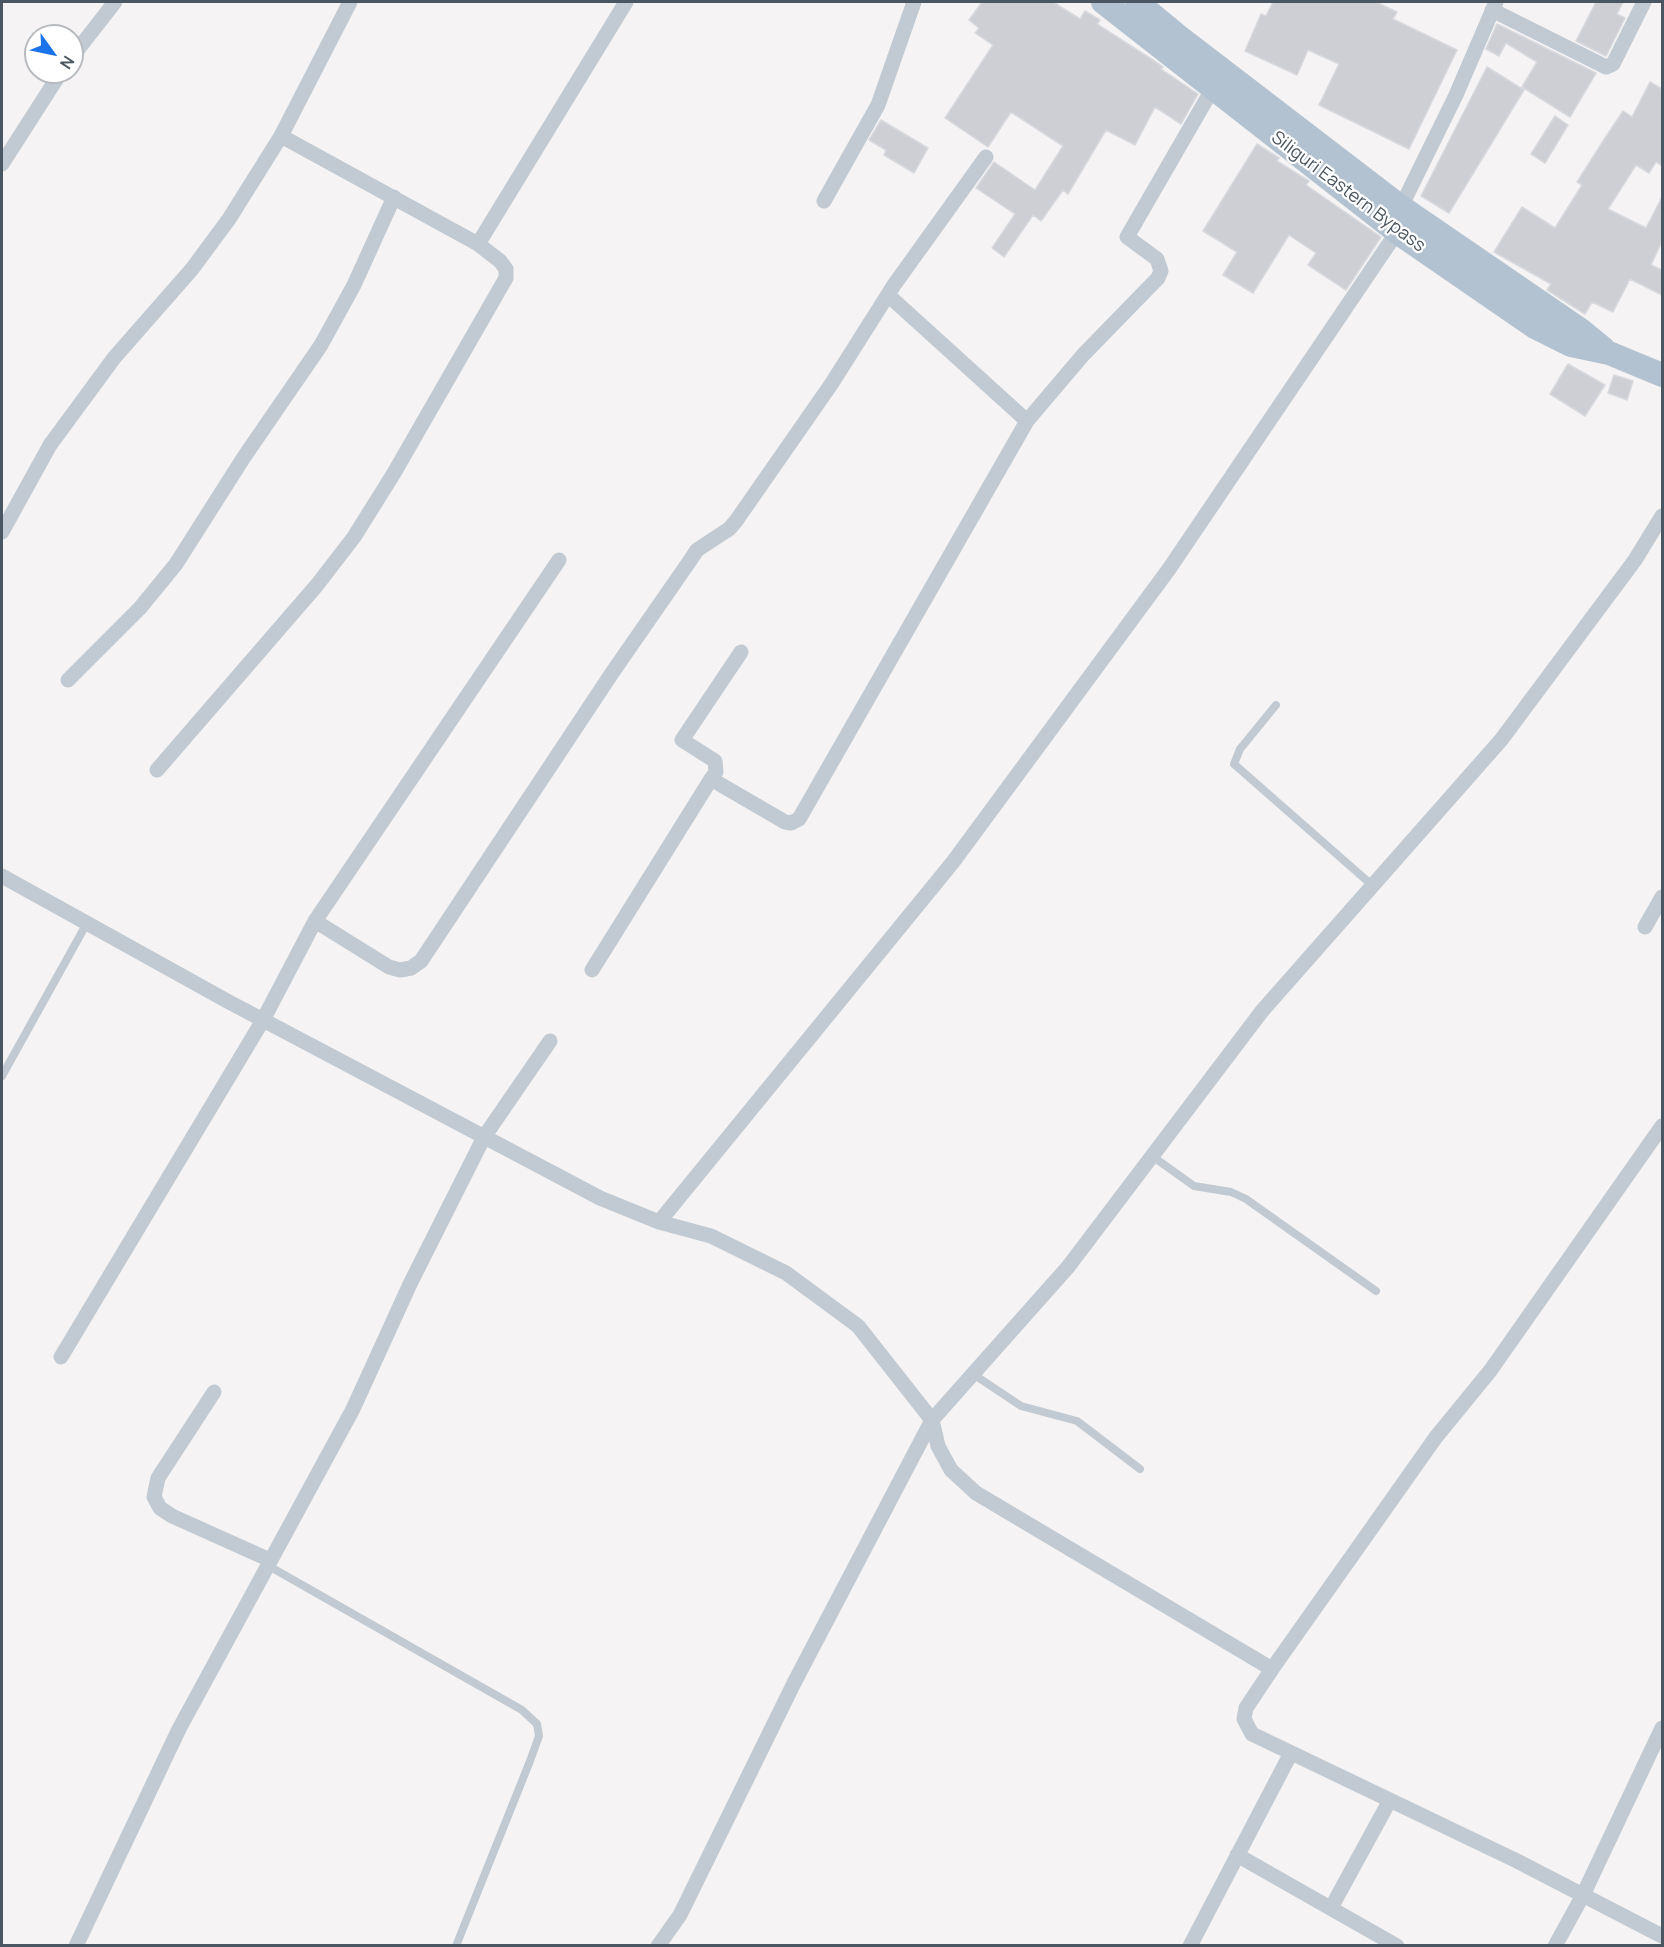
<!DOCTYPE html>
<style>
body{margin:0}
#map{position:relative;width:1664px;height:1947px;overflow:hidden;background:#f5f3f3;font-family:Manrope,sans-serif}
canvas{display:block}
.frame{position:absolute;inset:0;border:3px solid #4a5661;pointer-events:none}
.north{position:absolute;left:24px;top:24px;width:60px;height:60px;box-sizing:border-box;background:#fff;border:2px solid #b7bbc0;border-radius:50%;rotate:123deg;font-size:16px;font-weight:700;line-height:24px;text-align:center;color:#4a5661}
.north::after{content:'';display:block;margin:auto;width:21px;height:27px;background:#1a73e8;clip-path:polygon(50% 0,100% 100%,50% 72%,0 100%)}
</style>
<div id="map">
<canvas width="1664" height="1947"></canvas>
<div class="frame"></div>
<div class="north">N</div>
</div>
<script>
const context = document.querySelector('canvas').getContext('2d');
context.lineJoin = 'round';
function fillPath(path, color) { context.fillStyle = color; context.fill(path, 'evenodd'); }
const shape = rows => new Path2D(rows.map(r => 'M' + r).join(''));
function stroke(path, color, width, dash) { context.strokeStyle = color; context.lineWidth = width; context.lineCap = dash ? 'butt' : 'round'; context.setLineDash(dash || []); context.stroke(path); }
function write(font, color, halo, rows, align = 'center') {
  context.font = font + ' Manrope,sans-serif'; context.lineWidth = 4.5; context.setLineDash([]); context.textBaseline = 'middle'; context.strokeStyle = halo; context.fillStyle = color; for (const [text, x, y, turn = 0] of rows) {
    context.save(); context.translate(x, y); context.rotate((+turn || 0) * Math.PI / 180); context.textAlign = isNaN(turn) ? turn : align; if (halo) context.strokeText(text, 0, 0); context.fillText(text, 0, 0); context.restore();
  }
}
const building = shape([
 [982,2,1053,2,1080,19,1085,11,1100,20,1097,24,1159,64,1163,67,1161,69,1198,94,1181,124,1155,107,1135,145,1106,130,1068,194,1063,190,1041,221,1033,215,1004,257,992,248,1015,214,976,188,994,162,1035,190,1063,146,1011,112,988,147,945,118,993,45,975,33,979,28,969,20,982,2],
 [1273,2,1376,2,1397,12,1393,19,1457,50,1409,149,1319,105,1339,64,1308,50,1297,75,1245,51,1261,14,1266,16,1273,2],
 [1596,2,1623,2,1617,14,1625,18,1606,56,1576,41,1596,2],
 [1497,24,1596,73,1570,117,1522,87,1537,62,1506,43,1499,56,1486,49,1497,24],
 [1487,67,1524,90,1449,213,1421,196,1487,67],
 [1650,82,1662,89,1662,166,1656,162,1649,173,1636,165,1608,209,1646,228,1662,197,1662,241,1651,265,1662,270,1662,295,1630,279,1613,312,1592,302,1585,314,1547,290,1551,284,1494,252,1522,207,1555,228,1582,185,1577,182,1605,138,1623,111,1632,117,1650,82],
 [1555,116,1568,125,1545,163,1531,154,1555,116],
 [881,120,928,148,914,173,884,155,886,150,869,140,881,120],
 [1257,144,1279,158,1277,161,1309,181,1306,185,1381,237,1346,290,1308,265,1316,253,1289,235,1253,293,1223,275,1237,252,1203,231,1257,144],
 [1568,364,1605,385,1585,416,1550,394,1568,364],
 [1614,375,1633,381,1627,400,1608,393,1614,375]
]);
fillPath(building, '#cdcfd5');
stroke(building, '#d7d9de', 1.5);
stroke(shape([
 [1276,705,1240,749,1234,764,1373,886],
 [2,1076,87,923],
 [1152,1156,1194,1186,1231,1192,1246,1199,1376,1291],
 [973,1374,1021,1406,1077,1421,1140,1469],
 [267,1565,522,1710,537,1724,539,1736,530,1761,456,1946]
]), '#c1cad2', 8);
stroke(shape([
 [1492,10,1606,67,1613,64,1644,2],
 [72,57,115,2],
 [2,164,61,72],
 [824,201,878,105,914,2],
 [1401,207,1456,95,1496,2],
 [478,244,626,2],
 [888,295,1027,421],
 [2,532,50,445,114,358,192,269,229,219,281,136,350,2],
 [68,680,140,608,176,564,244,457,321,345,354,285,394,197],
 [157,770,317,585,354,537,394,473,506,278,506,269,500,261,478,244,281,136],
 [711,779,716,772,715,761,682,740,741,652],
 [2,876,229,1002,600,1198,659,1222,711,1236,786,1273,858,1326,932,1420,938,1446,951,1470,976,1493,1272,1669],
 [315,921,559,560],
 [1645,927,1662,897],
 [592,970,711,779,785,822,791,823,799,819,1027,421,1083,355,1158,278,1161,271,1157,259,1127,237,1213,88],
 [1662,1126,1490,1371,1436,1437,1272,1669,1246,1708,1244,1719,1252,1734,1517,1861,1662,1936],
 [659,1222,953,862,1169,569,1397,232],
 [61,1357,263,1020,315,921,389,967,400,970,411,968,421,961,612,673,689,562,697,550,729,529,736,521,832,383,894,285,986,157],
 [214,1392,158,1478,154,1497,160,1508,172,1516,270,1560],
 [1237,1855,1397,1946],
 [1331,1908,1390,1800],
 [76,1946,179,1729,353,1409,410,1284,484,1137,550,1041],
 [658,1946,680,1915,794,1683,932,1420,1068,1267,1262,1011,1501,740,1635,560,1662,516],
 [1190,1946,1291,1753],
 [1555,1946,1583,1895,1662,1728]
]), '#c1cad2', 15);
stroke(shape([
 [1103,2,1397,232,1535,327,1571,345,1609,353,1662,375],
 [1137,2,1178,36,1401,207,1582,331,1604,349]
]), '#b3c2d1', 24);
write('18px', '#4a5661', '#fff', [
 ["Siliguri Eastern Bypass",1348,192,37]
]);
</script>
